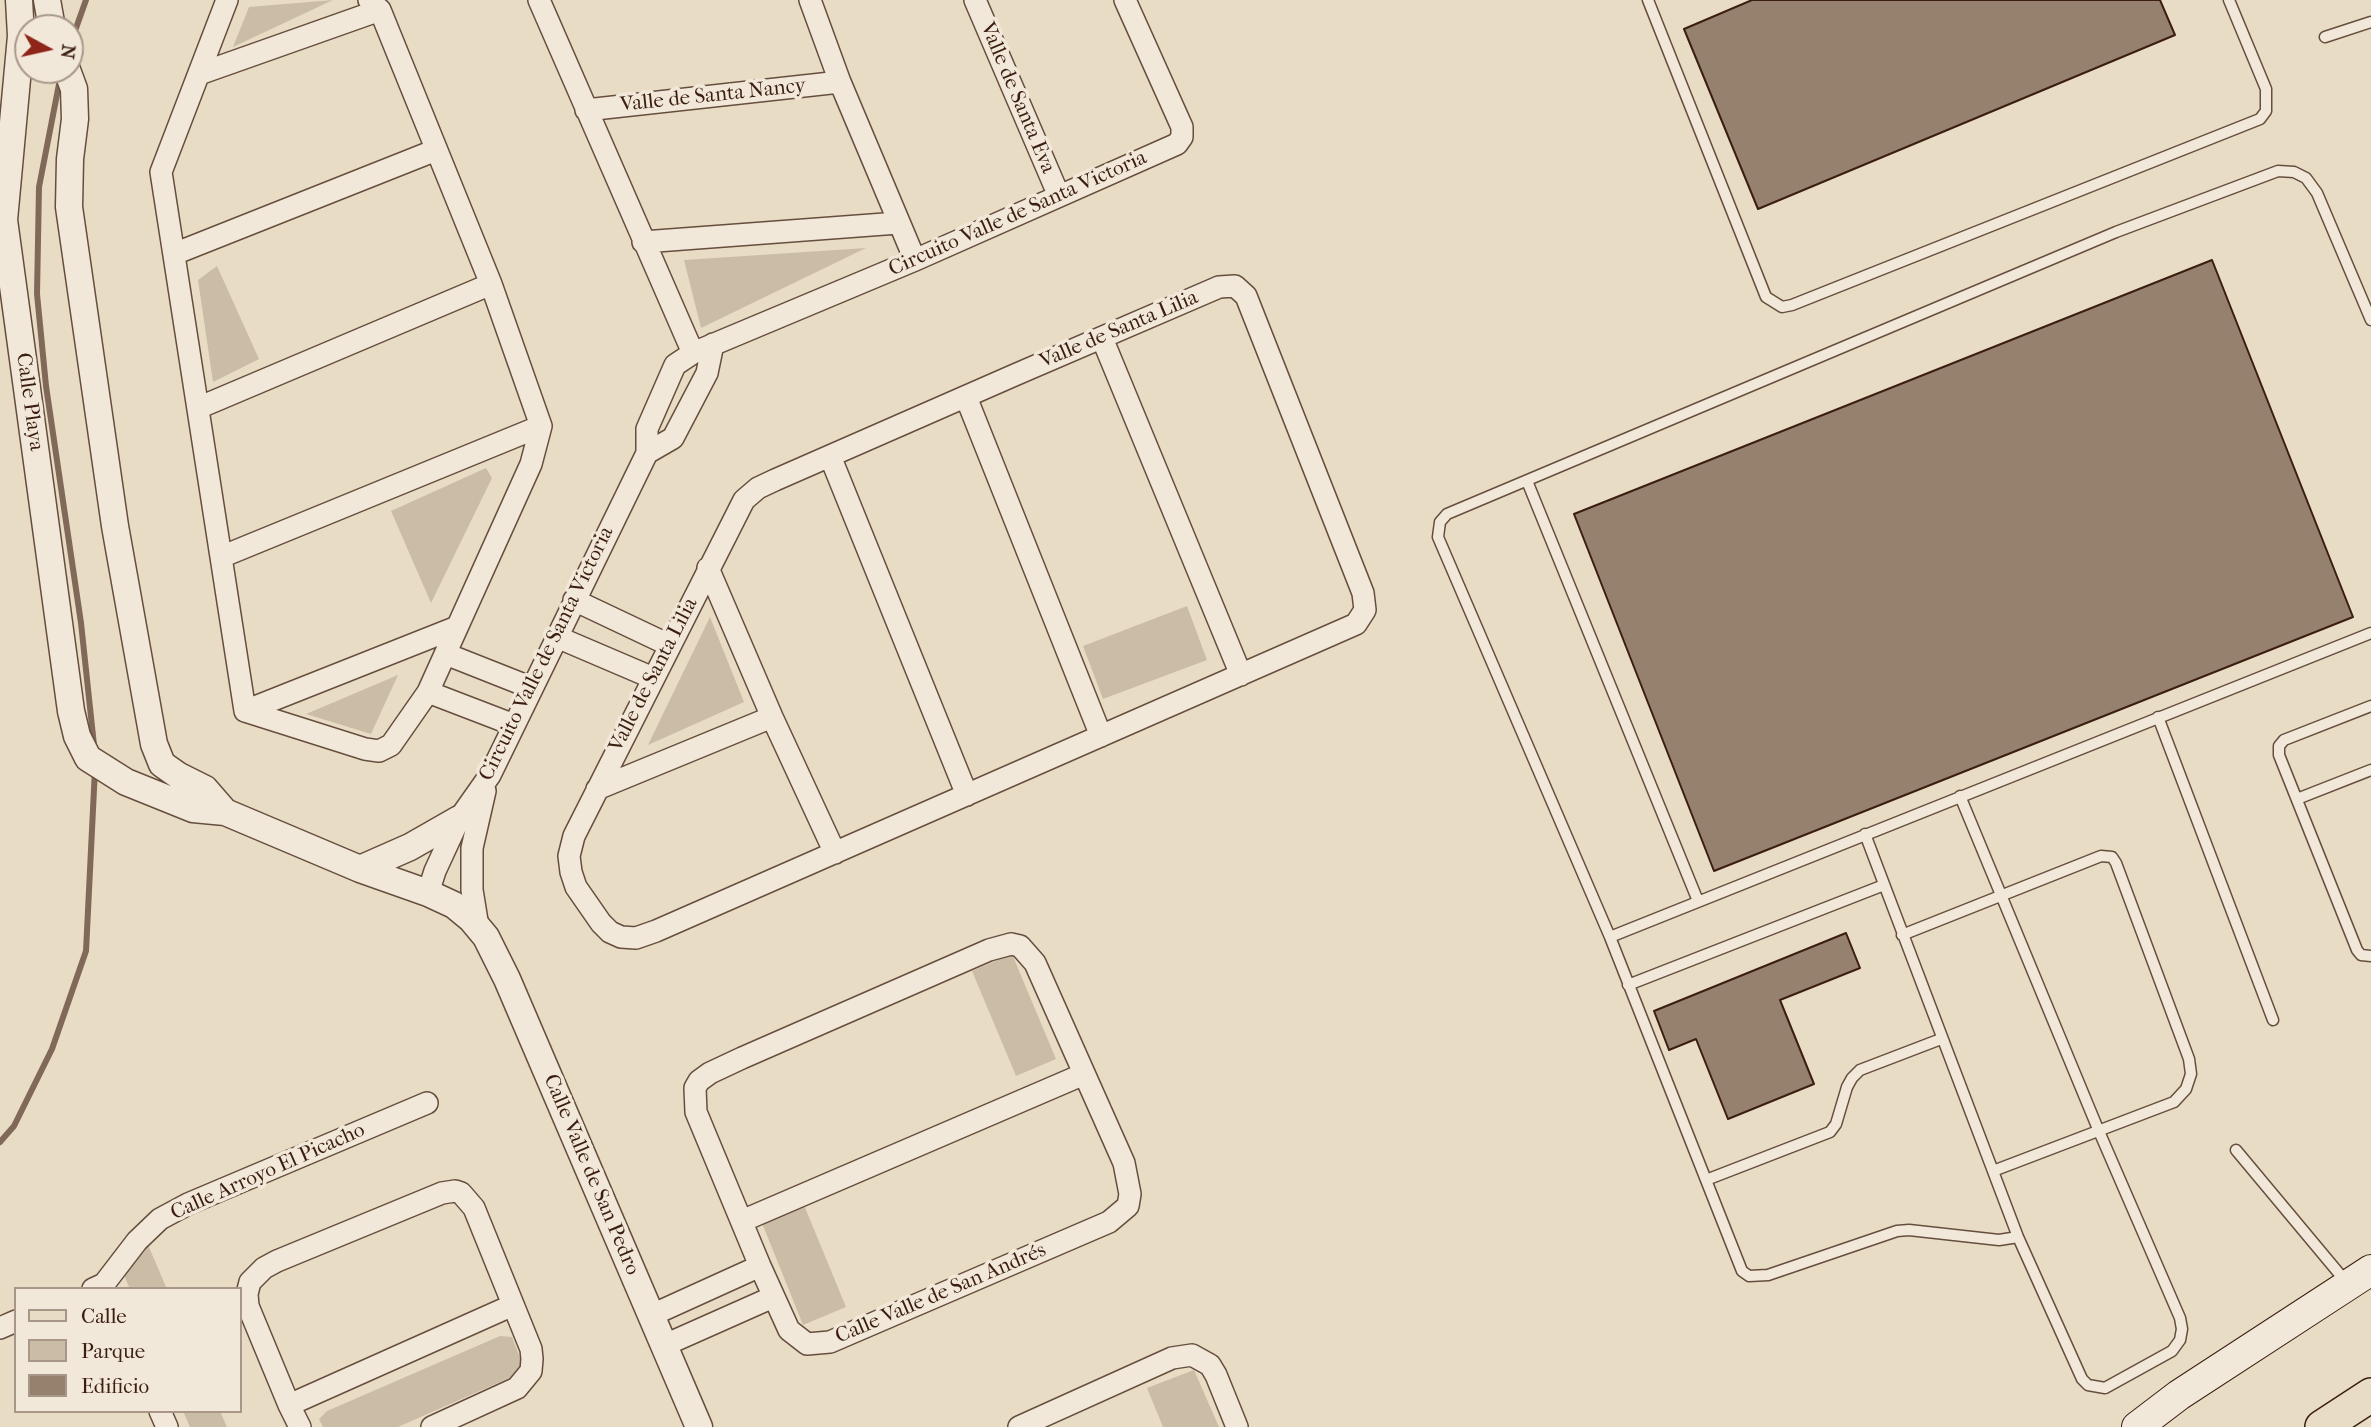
<!DOCTYPE html>
<meta charset="utf-8">
<style>
body{margin:0}
#map{position:relative;width:2371px;height:1427px;overflow:hidden;background:#e9dcc4;font-family:"IM FELL French Canon",serif}
canvas{display:block}
.legend{position:absolute;left:14px;top:1287px;width:228px;height:126px;box-sizing:border-box;background:#f1e8d9;border:2px solid #a89789;margin:0;padding:9px 12px;list-style:none;font-size:21px;color:#3b1e11}
.legend li{display:flex;align-items:center;gap:14px;height:35px}
.legend b{width:35px;border:2px solid #a89789}
.north{position:absolute;left:14px;top:14px;width:70px;height:70px;box-sizing:border-box;background:#f1e8d9;border:2px solid #a89789;border-radius:50%;rotate:98deg;font-size:19px;font-weight:700;line-height:28px;text-align:center;color:#3b1e11}
.north::after{content:'';display:block;margin:auto;width:24px;height:32px;background:#8f2418;clip-path:polygon(50% 0,100% 100%,50% 72%,0 100%)}
</style>
<div id="map">
<canvas width="2371" height="1427"></canvas>
<ul class="legend">
<li><b style="height:9px;background:#e9dcc4"></b>Calle</li>
<li><b style="height:19px;background:#cbbca6"></b>Parque</li>
<li><b style="height:19px;background:#95816e"></b>Edificio</li>
</ul>
<div class="north">N</div>
</div>
<script>
const context = document.querySelector('canvas').getContext('2d');
context.lineJoin = 'round';
function fillPath(path, color) { context.fillStyle = color; context.fill(path, 'evenodd'); }
const shape = rows => new Path2D(rows.map(r => 'M' + r).join(''));
function stroke(path, color, width, dash) { context.strokeStyle = color; context.lineWidth = width; context.lineCap = dash ? 'butt' : 'round'; context.setLineDash(dash || []); context.stroke(path); }
function write(font, color, halo, rows, align = 'center') {
  context.font = font + ' "IM FELL French Canon",serif'; context.lineWidth = 7; context.setLineDash([]); context.textBaseline = 'middle'; context.strokeStyle = halo; context.fillStyle = color; for (const [text, x, y, turn = 0] of rows) {
    context.save(); context.translate(x, y); context.rotate((+turn || 0) * Math.PI / 180); context.textAlign = isNaN(turn) ? turn : align; if (halo) context.strokeText(text, 0, 0); context.fillText(text, 0, 0); context.restore();
  }
}
fillPath(shape([
 [333,0,233,47,249,7],
 [866,248,701,328,684,260],
 [217,266,259,359,213,382,198,280],
 [486,468,492,478,431,603,391,511],
 [1187,606,1207,660,1103,699,1083,646],
 [710,617,744,702,648,745],
 [398,675,371,734,306,714],
 [1012,954,1056,1059,1016,1076,972,971],
 [804,1205,846,1307,803,1325,762,1223],
 [148,1245,167,1289,130,1289,114,1252],
 [500,1336,512,1337,522,1363,518,1374,398,1427,323,1427,319,1419,327,1411],
 [1194,1370,1219,1427,1163,1427,1147,1388],
 [183,1411,220,1411,227,1427,190,1427]
]), '#cbbca6');
stroke(shape([
 [70,45,86,0],
 [60,79,39,187,37,294,46,386,81,623,94,745],
 [0,1142,14,1126,52,1049,86,951,95,769]
]), '#806958', 6);
const building = shape([
 [1752,0,2160,0,2175,35,1758,209,1684,29,1752,0],
 [2212,260,2353,617,1714,871,1574,514,2212,260],
 [1846,933,1860,968,1780,1000,1814,1084,1728,1119,1696,1039,1669,1050,1654,1011,1846,933]
]);
fillPath(building, '#95816e');
stroke(building, '#3b1e11', 2);
const service = shape([
 [1648,0,1766,297,1782,307,1792,305,2260,119,2266,111,2266,89,2229,0],
 [2325,37,2371,22],
 [1527,481,1698,901],
 [2371,706,2284,740,2279,746,2279,755,2357,950,2361,955,2371,956],
 [2158,717,2273,1020],
 [2297,799,2371,770],
 [1865,834,2018,1237,2082,1379,2088,1385,2105,1388,2172,1351,2180,1340,2182,1329,2180,1318,2098,1129,1960,796],
 [1902,935,2101,856,2112,857,2116,863,2189,1059,2191,1074,2186,1089,2174,1102,1993,1171],
 [1610,937,2371,633],
 [1628,985,1884,885],
 [1941,1039,1860,1070,1852,1078,1847,1087,1836,1124,1830,1132,1706,1180,1610,937,1438,537,1440,522,1447,514,2116,232,2278,171,2294,172,2306,178,2317,193,2371,320],
 [2236,1150,2347,1283],
 [1706,1180,1742,1271,1749,1276,1768,1275,1897,1231,1909,1230,1999,1240,2018,1237]
]);
const minor = shape([
 [227,0,161,172,245,711,365,749,379,751,391,745,428,692,531,464,541,426,491,284,380,10,369,0],
 [539,0,693,353],
 [810,0,840,82,915,260],
 [975,0,1059,196],
 [199,74,380,10],
 [586,110,840,82],
 [643,242,898,223],
 [174,254,436,150],
 [1235,286,1246,296,1363,593,1365,610,1356,624,656,931,636,938,621,937,610,932,601,923,576,887,571,872,569,856,574,836,744,500,758,488,775,480,1017,374,1219,287,1235,286],
 [1102,338,1241,675],
 [966,397,1101,736],
 [198,408,491,284],
 [647,453,673,438,707,373,713,344],
 [830,456,967,795],
 [221,557,541,426],
 [708,568,772,717,835,853],
 [574,600,669,645],
 [557,637,653,678],
 [446,654,532,688],
 [428,692,514,725],
 [245,711,457,627],
 [597,789,772,717],
 [428,893,435,871,459,819,490,775,647,453,647,429,675,365,693,353,915,260,1177,144,1182,137,1182,127,1125,0],
 [478,927,472,890,472,848,485,791],
 [1011,944,1020,946,1035,963,1124,1163,1130,1194,1128,1206,1109,1222,830,1342,807,1344,789,1330,760,1266,696,1112,695,1088,699,1081,710,1073,742,1058,989,950,1011,944],
 [742,1221,1084,1074],
 [93,1289,104,1284,137,1241,160,1219,188,1204,427,1103],
 [652,1315,760,1266],
 [0,1328,16,1321],
 [665,1345,773,1297],
 [289,1405,513,1305],
 [160,1411,167,1427],
 [300,1427,289,1405,248,1306,247,1294,250,1282,264,1268,277,1261,442,1193,455,1191,461,1193,474,1208,531,1349,532,1359,531,1371,517,1388,432,1427],
 [1019,1427,1172,1358,1192,1355,1210,1365,1216,1375,1237,1427]
]);
const tertiary = shape([
 [19,0,21,36,4,220,71,711,77,736,88,758,126,782,193,809,225,812,360,869,428,893,454,905,471,919,486,937,507,979,699,1427],
 [47,0,52,28],
 [67,70,74,89,75,119,70,159,69,207,115,526,154,744,162,764,179,776,205,789,225,812],
 [360,869,410,847,459,819]
]);
const secondary = shape([
 [2137,1427,2179,1395,2371,1270]
]);
const primary = shape([
 [2322,1427,2371,1395]
]);
stroke(service, '#664e3e', 13);
stroke(minor, '#664e3e', 24);
stroke(tertiary, '#664e3e', 29);
stroke(secondary, '#3b1e11', 32);
stroke(primary, '#3b1e11', 36);
stroke(service, '#f1e8d9', 10);
stroke(minor, '#f1e8d9', 21);
stroke(tertiary, '#f1e8d9', 26);
stroke(secondary, '#f1e8d9', 30);
stroke(primary, '#e9dcc4', 33);
write('21px', '#3b1e11', '#f1e8d9', [
 ["Valle de Santa Nancy",713,96,-6],
 ["Valle de Santa Eva",1017,98,67],
 ["Circuito Valle de Santa Victoria",1018,214,-24],
 ["Valle de Santa Lilia",1119,330,-23],
 ["Calle Playa",29,402,82],
 ["Circuito Valle de Santa Victoria",547,654,-64],
 ["Valle de Santa Lilia",654,675,-63],
 ["Calle Arroyo El Picacho",268,1172,-24],
 ["Calle Valle de San Pedro",591,1175,67],
 ["Calle Valle de San Andrés",941,1294,-23]
]);
</script>
